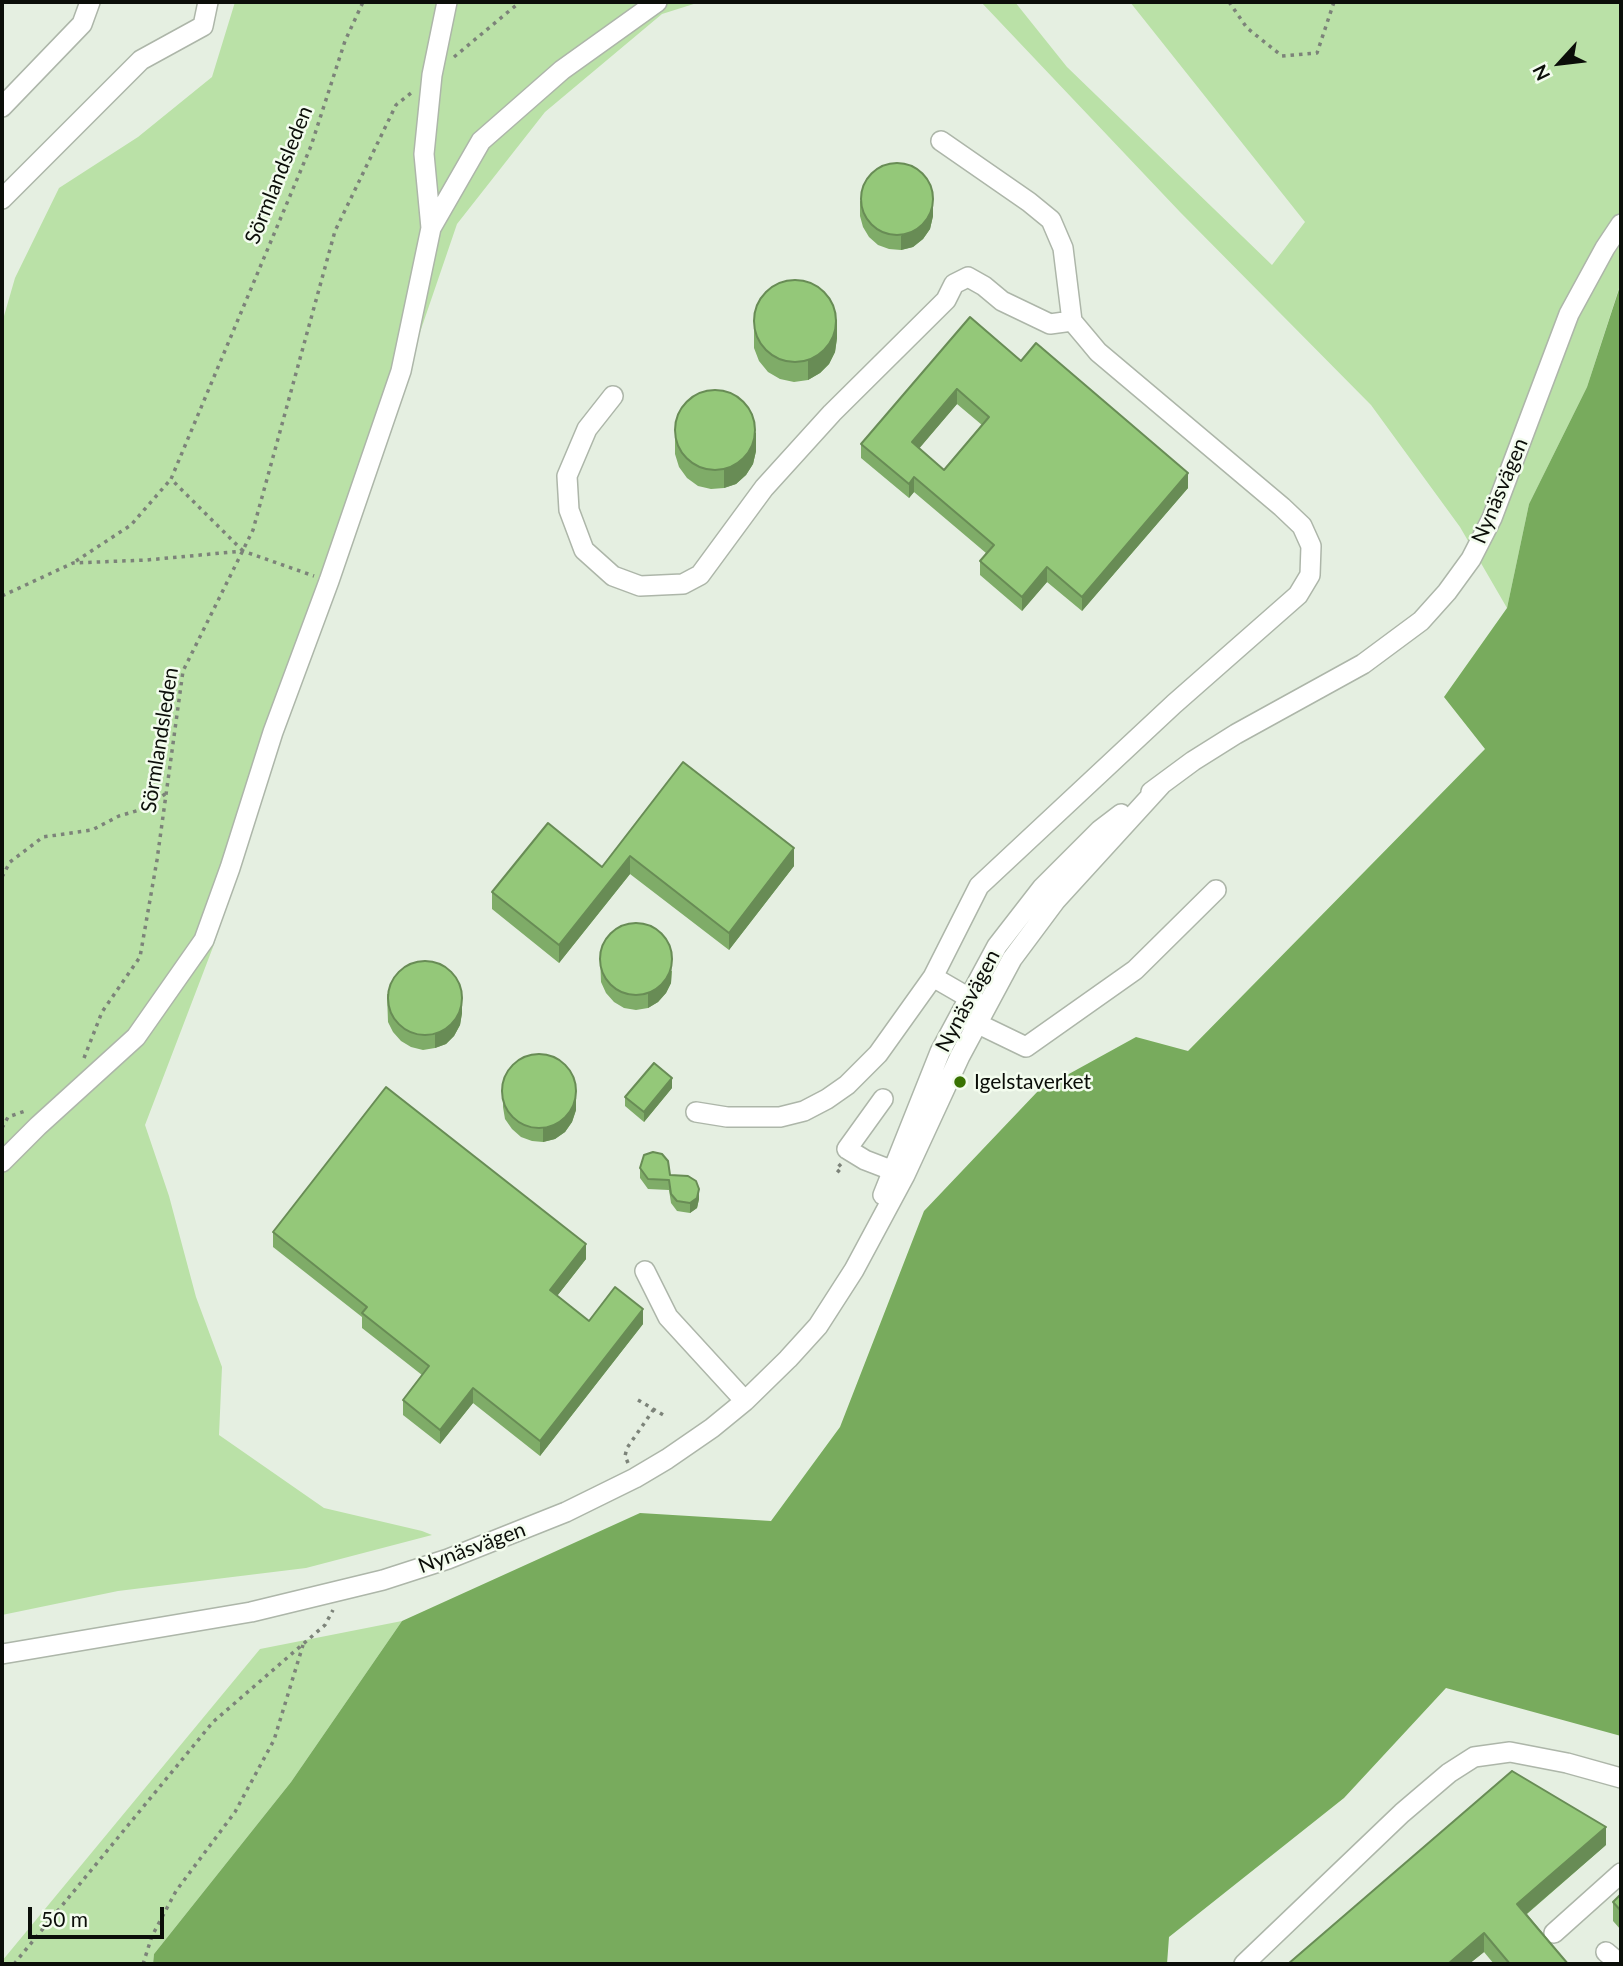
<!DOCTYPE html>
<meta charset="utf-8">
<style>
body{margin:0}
#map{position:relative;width:1623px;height:1966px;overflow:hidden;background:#e5efe1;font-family:Lato,sans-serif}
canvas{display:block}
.frame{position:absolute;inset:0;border:4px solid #0b0e09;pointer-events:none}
.north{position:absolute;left:1525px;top:28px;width:70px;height:70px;-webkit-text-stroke:5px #f3fcee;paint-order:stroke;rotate:243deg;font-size:19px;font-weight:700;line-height:28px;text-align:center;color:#0b0e09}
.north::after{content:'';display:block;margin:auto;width:24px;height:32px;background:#0b0e09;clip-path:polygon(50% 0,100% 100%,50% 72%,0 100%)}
.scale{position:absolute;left:28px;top:1907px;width:136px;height:32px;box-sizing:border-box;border:4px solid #0b0e09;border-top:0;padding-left:9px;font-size:21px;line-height:24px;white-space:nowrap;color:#0b0e09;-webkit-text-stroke:5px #f3fcee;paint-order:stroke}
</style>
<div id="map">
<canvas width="1623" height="1966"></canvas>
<div class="frame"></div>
<div class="north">N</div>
<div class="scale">50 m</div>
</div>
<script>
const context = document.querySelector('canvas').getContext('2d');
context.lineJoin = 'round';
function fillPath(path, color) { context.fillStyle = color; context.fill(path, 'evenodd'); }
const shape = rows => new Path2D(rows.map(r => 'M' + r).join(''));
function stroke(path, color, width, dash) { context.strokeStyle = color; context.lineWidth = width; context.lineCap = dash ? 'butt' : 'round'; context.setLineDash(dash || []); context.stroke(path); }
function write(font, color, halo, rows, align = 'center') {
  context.font = font + ' Lato,sans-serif'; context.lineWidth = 5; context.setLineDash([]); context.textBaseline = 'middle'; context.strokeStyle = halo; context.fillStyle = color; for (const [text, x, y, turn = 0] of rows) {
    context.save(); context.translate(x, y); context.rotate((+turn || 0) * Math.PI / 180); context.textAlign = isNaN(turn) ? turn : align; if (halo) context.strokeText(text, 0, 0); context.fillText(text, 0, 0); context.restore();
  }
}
fillPath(shape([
 [235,2,700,2,662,14,545,112,457,224,293,704,213,947,145,1125,169,1196,196,1297,222,1367,219,1435,324,1508,422,1531,432,1535,306,1568,118,1591,2,1615,2,323,15,278,59,188,138,137,212,77],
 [981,2,1015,2,1067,67,1272,265,1305,222,1130,2,1621,2,1621,282,1587,387,1529,504,1507,608,1460,527,1371,405,1180,212],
 [402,1621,291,1782,154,1954,153,1964,2,1964,2,1961,260,1649]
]), '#bae1a7');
fillPath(shape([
 [1621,283,1621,1736,1446,1688,1344,1798,1169,1937,1167,1964,153,1964,154,1954,291,1782,402,1621,640,1513,771,1521,840,1427,924,1211,1038,1091,1136,1037,1188,1051,1485,749,1444,697,1507,608,1529,504,1587,387]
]), '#78ab5d');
const minor = shape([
 [2,107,82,24,90,2],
 [941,141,1029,202,1051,220,1063,248,1072,321,1088,340,1098,352,1282,507,1302,526,1311,546,1310,575,1298,595,1174,704,979,886,933,977,978,1003],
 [2,199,141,60,203,26,208,2],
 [431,228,424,154,432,75,447,2],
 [613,396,587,429,567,476,569,510,584,550,613,576,640,586,683,584,700,575,764,488,832,413,946,300,954,284,968,277,984,286,1002,301,1050,324,1072,321],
 [1151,792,1193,761,1236,734,1363,664,1421,621,1447,592,1471,559,1492,518,1569,314,1605,248,1621,224],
 [966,1018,1026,1047,1135,970,1216,890],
 [883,1099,847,1149,865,1160,904,1175],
 [696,1112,727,1117,780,1117,804,1111,827,1099,847,1085,878,1054,933,977],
 [2,1162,38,1126,136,1037,204,940,230,868,273,732,329,581,401,371,431,228,481,141,562,70,657,2],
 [883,1195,940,1052,997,946,1042,888,1100,830,1121,814],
 [645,1271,668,1317,745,1401],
 [2,1654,251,1612,383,1580,448,1559,566,1512,635,1478,667,1459,712,1428,745,1401,788,1359,818,1326,854,1270,905,1175,960,1056,1012,959,1056,900,1161,785],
 [1554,1933,1621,1873],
 [1606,1952,1620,1964],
 [1244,1964,1402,1813,1449,1773,1474,1757,1510,1752,1567,1763,1621,1778]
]);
stroke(minor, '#adb6a9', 22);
stroke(shape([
 [1229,2,1247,28,1282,56,1317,53,1334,2],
 [454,57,520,2],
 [243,551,171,479,311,146,345,41,363,2],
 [76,561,131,525,171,479],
 [2,596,73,563,147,560,243,551,314,576],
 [2,877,10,862,43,837,92,830,119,816,146,808,165,794],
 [84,1058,102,1012,140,957,157,860,183,671,253,530,335,231,396,105,411,93],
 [2,1128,8,1117,28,1110],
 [841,1164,836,1169,843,1175],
 [638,1400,665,1416],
 [628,1463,625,1456,627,1448,654,1409],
 [14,1964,213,1722,325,1625,333,1610],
 [143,1964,152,1936,176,1891,235,1812,274,1740,303,1645]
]), '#7c8379', 3.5, [3.5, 5]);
stroke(minor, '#fff', 19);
fillPath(shape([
 [860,201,933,216,930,229,923,239,913,247,901,250,889,249,878,245,869,237,863,227,860,216],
 [754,315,837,338,835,352,829,364,820,373,808,380,794,382,780,379,768,372,759,361,754,348],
 [970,317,1021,361,1188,488,1082,611,1047,582,1022,611,980,575,980,561,986,553,914,492,909,498,861,458,861,444],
 [957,404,982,425,944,470,919,448],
 [675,435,756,451,753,464,746,475,736,484,724,488,711,489,698,486,687,478,679,467,675,454],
 [683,762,794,866,729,950,630,874,559,963,492,909,492,892,602,867],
 [600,955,672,971,671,983,666,993,658,1002,648,1008,636,1010,624,1008,614,1002,606,993,601,982],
 [387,994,462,1013,460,1025,454,1036,446,1044,435,1048,423,1050,411,1047,401,1041,393,1032,388,1022],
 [672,1088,644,1122,625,1106,625,1097],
 [503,1093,576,1110,572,1122,565,1132,555,1139,543,1142,532,1141,521,1137,512,1129,505,1119,503,1107],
 [640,1168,670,1175,699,1199,697,1208,690,1213,677,1211,671,1203,669,1190,648,1189,640,1178],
 [273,1232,586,1259,557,1296,589,1321,643,1324,540,1456,473,1403,440,1444,403,1415,403,1400,422,1375,362,1328,362,1317,273,1247],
 [1606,1845,1527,1914,1568,1964,1494,1964,1484,1952,1469,1964,1288,1964],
 [1621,1894,1621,1930,1613,1921,1613,1902]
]), '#7fac68');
fillPath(shape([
 [933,202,933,216,930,229,923,239,913,247,901,250,901,236],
 [837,319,837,338,835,352,829,364,820,373,808,380,808,360],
 [957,389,957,404,912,457,912,442],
 [756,432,756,451,753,464,746,475,736,484,724,488,724,469],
 [1188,473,1188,488,1082,611,1082,597],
 [914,477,914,492,909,498,909,484],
 [1047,567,1047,582,1022,611,1022,597],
 [794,848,794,866,729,950,729,933],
 [630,856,630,874,559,963,559,945],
 [672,956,671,983,666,993,658,1002,648,1008,648,993],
 [462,999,462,1013,460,1025,454,1036,446,1044,435,1048,435,1034],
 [672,1078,672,1088,644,1122,644,1112],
 [576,1095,576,1110,572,1122,565,1132,555,1139,543,1142,543,1127],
 [699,1189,699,1199,697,1208,690,1213,690,1203],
 [586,1244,586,1259,550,1305,550,1290],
 [643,1309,643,1324,540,1456,540,1441],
 [473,1388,473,1403,440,1444,440,1430],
 [1606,1827,1606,1845,1517,1922,1517,1904],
 [1484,1933,1484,1952,1469,1964,1448,1964]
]), '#688c55');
const building = shape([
 '861 199a36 36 0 1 1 72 0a36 36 0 1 1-72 0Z',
 '754 321a41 41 0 1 1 82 0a41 41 0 1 1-82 0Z',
 [970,317,1021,361,1036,343,1188,473,1082,597,1047,567,1022,597,980,561,994,545,914,477,909,484,861,444,970,317],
 [957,389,989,417,944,470,912,442,957,389],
 '675 430a40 40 0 1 1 80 0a40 40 0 1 1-80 0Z',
 [683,762,794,848,729,933,630,856,559,945,492,892,548,823,602,867,683,762],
 '600 959a36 36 0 1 1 72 0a36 36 0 1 1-72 0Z',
 '388 998a37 37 0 1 1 74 0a37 37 0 1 1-74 0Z',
 '502 1091a37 37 0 1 1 74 0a37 37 0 1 1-74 0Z',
 [654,1063,672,1078,644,1112,625,1097,654,1063],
 [386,1087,586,1244,550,1290,589,1321,615,1287,643,1309,540,1441,473,1388,440,1430,403,1400,429,1366,362,1313,367,1307,273,1232,386,1087],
 [653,1152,662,1154,668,1161,670,1175,688,1176,696,1181,699,1189,697,1198,690,1203,677,1201,671,1194,669,1180,648,1179,640,1168,644,1155,653,1152],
 [1512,1771,1606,1827,1517,1904,1568,1964,1510,1964,1484,1933,1448,1964,1288,1964,1512,1771],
 [1621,1894,1621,1911,1613,1902,1621,1894]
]);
fillPath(building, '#94c879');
stroke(building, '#688c55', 2);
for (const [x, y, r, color] of [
 [960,1082,7,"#387201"]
]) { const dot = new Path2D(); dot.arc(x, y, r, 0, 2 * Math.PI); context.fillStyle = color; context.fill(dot); stroke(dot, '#f3fcee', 2.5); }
write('21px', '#0b0e09', '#f3fcee', [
 ["Sörmlandsleden",279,175,-68],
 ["Nynäsvägen",1500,491,-67],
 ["Sörmlandsleden",160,740,-81],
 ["Nynäsvägen",968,1001,-62],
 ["Nynäsvägen",472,1548,-20]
]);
write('21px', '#0b0e09', '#f3fcee', [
 ["Igelstaverket",974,1082]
], 'left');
</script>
